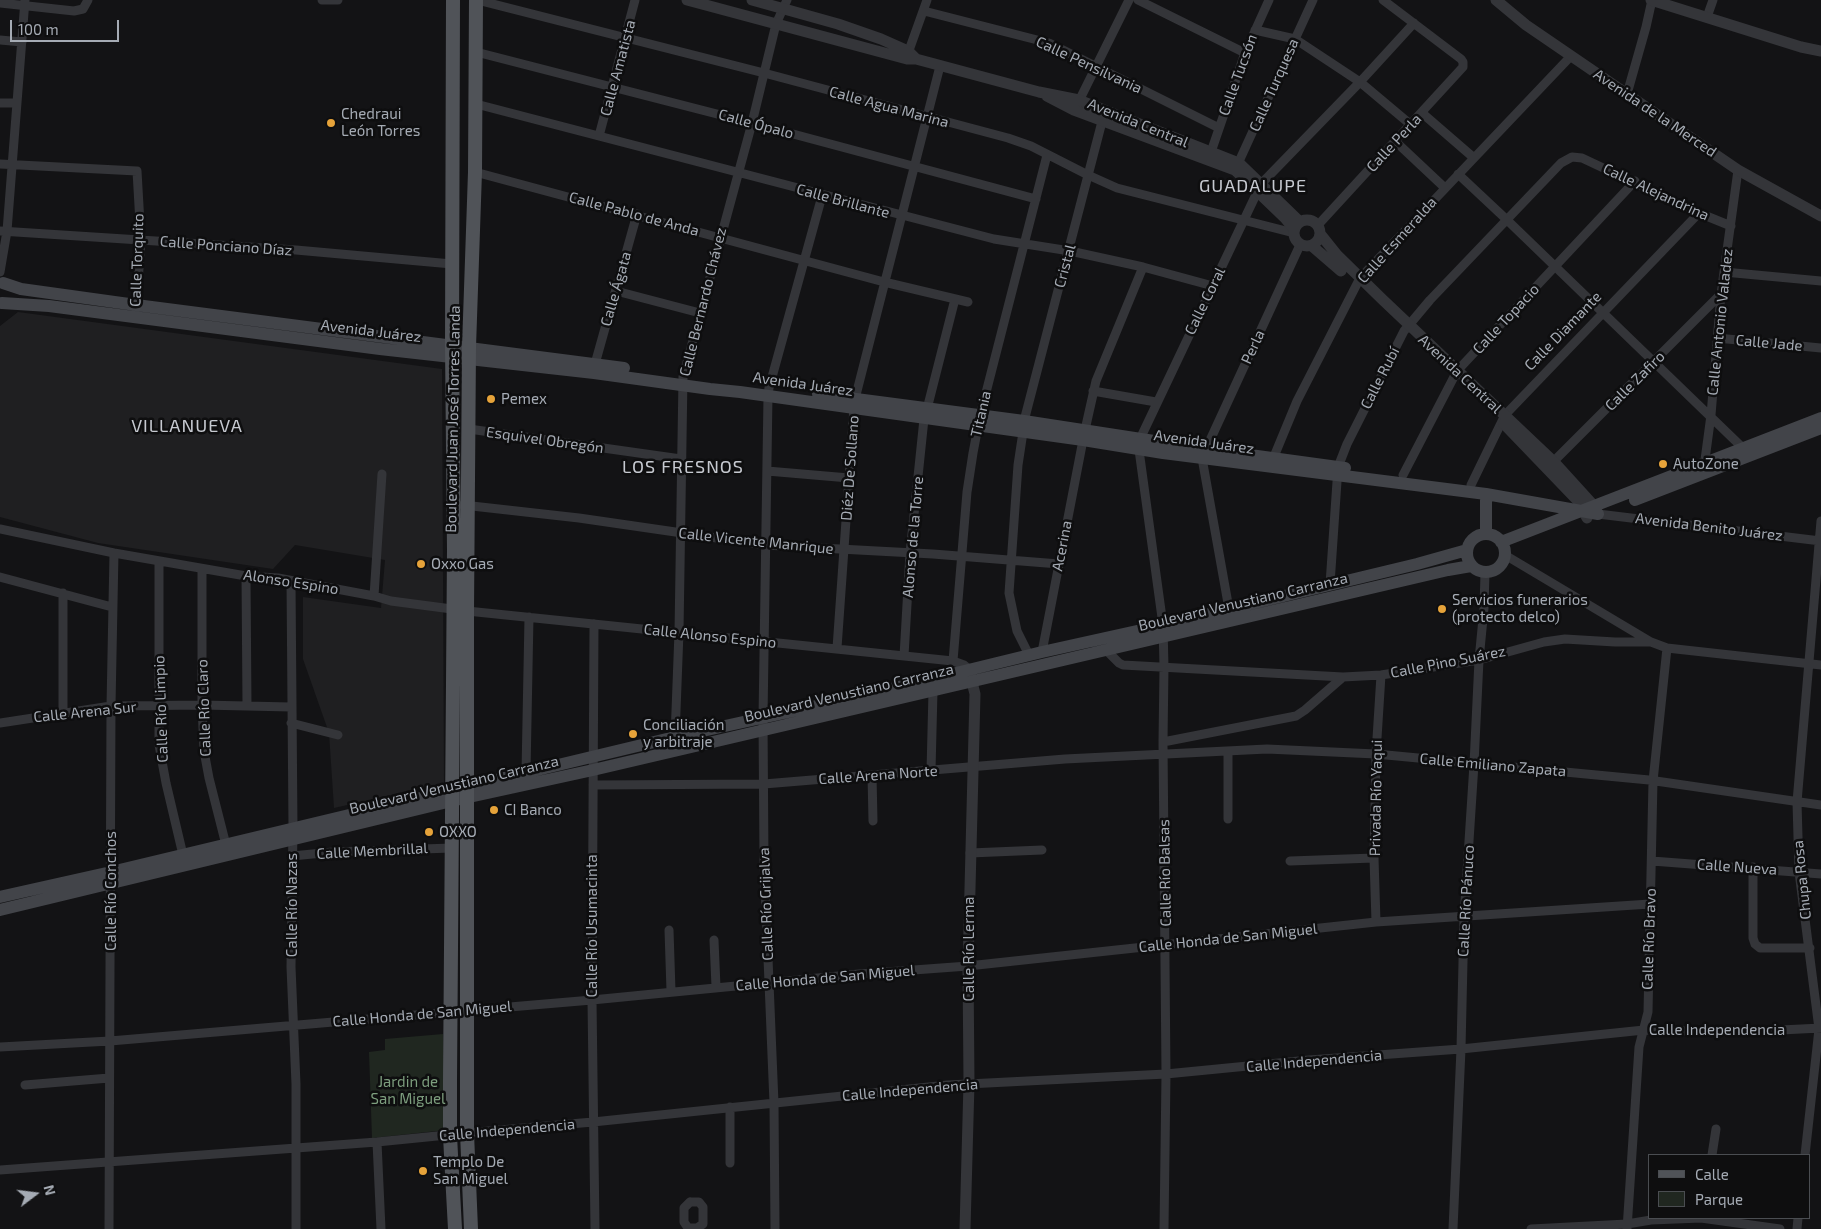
<!DOCTYPE html>
<meta charset="utf-8">
<style>
body{margin:0}
#map{position:relative;width:1821px;height:1229px;overflow:hidden;background:#131315;font-family:"Exo 2",sans-serif}
canvas{display:block}
.legend{position:absolute;left:1648px;top:1154px;width:162px;height:65px;box-sizing:border-box;background:#0e0e0f;border:1px solid #4a4d51;margin:0;padding:6px 9px;list-style:none;font-size:15px;color:#a5abb4}
.legend li{display:flex;align-items:center;gap:10px;height:25px}
.legend b{width:25px;border:1px solid #4a4d51}
.north{position:absolute;left:10px;top:1169px;width:50px;height:50px;-webkit-text-stroke:4px #0e0e0f;paint-order:stroke;rotate:75deg;font-size:14px;font-weight:700;line-height:20px;text-align:center;color:#a5abb4}
.north::after{content:'';display:block;margin:auto;width:18px;height:22px;background:#a5abb4;clip-path:polygon(50% 0,100% 100%,50% 72%,0 100%)}
.scale{position:absolute;left:10px;top:20px;width:109px;height:22px;box-sizing:border-box;border:2px solid #a5abb4;border-top:0;padding-left:6px;font-size:15px;line-height:18px;white-space:nowrap;color:#a5abb4;-webkit-text-stroke:4px #0e0e0f;paint-order:stroke}
</style>
<div id="map">
<canvas width="1821" height="1229"></canvas>
<ul class="legend">
<li><b style="height:6px;background:#505358"></b>Calle</li>
<li><b style="height:14px;background:#202720"></b>Parque</li>
</ul>
<div class="north">N</div>
<div class="scale">100 m</div>
</div>
<script>
const context = document.querySelector('canvas').getContext('2d');
context.lineJoin = 'round';
function fillPath(path, color) { context.fillStyle = color; context.fill(path, 'evenodd'); }
const shape = rows => new Path2D(rows.map(r => 'M' + r).join(''));
function stroke(path, color, width, dash) { context.strokeStyle = color; context.lineWidth = width; context.lineCap = dash ? 'butt' : 'round'; context.setLineDash(dash || []); context.stroke(path); }
function write(font, color, halo, rows, align = 'center') {
  context.font = font + ' "Exo 2",sans-serif'; context.lineWidth = 5; context.setLineDash([]); context.textBaseline = 'middle'; context.strokeStyle = halo; context.fillStyle = color; for (const [text, x, y, turn = 0] of rows) {
    context.save(); context.translate(x, y); context.rotate((+turn || 0) * Math.PI / 180); context.textAlign = isNaN(turn) ? turn : align; if (halo) context.strokeText(text, 0, 0); context.fillText(text, 0, 0); context.restore();
  }
}
fillPath(shape([
 [18,312,442,369,444,783,334,808,329,733,303,659,303,597,381,608,385,560,295,545,273,569,98,543,0,517,0,326]
]), '#1f1f21');
fillPath(shape([
 [443,1034,446,1130,372,1138,369,1052,385,1050,385,1039]
]), '#202720');
stroke(shape([
 [322,0,338,0],
 [477,0,764,73,1008,138,1031,146,1088,175,1117,188,1294,233],
 [1138,0,1245,53],
 [0,3,74,11,83,9,88,0],
 [924,11,1049,43,1219,128],
 [1707,17,1713,0],
 [1255,30,1295,39,1360,82,1410,124],
 [0,40,22,42],
 [476,52,752,123,1036,199],
 [907,56,927,0],
 [1627,94,1646,27,1652,0],
 [0,103,17,103],
 [476,104,994,239,1070,251,1143,267,1213,286],
 [1077,105,1129,0],
 [1422,113,1474,158],
 [599,136,635,0],
 [1395,141,1445,188],
 [1211,152,1245,53,1269,0],
 [0,164,137,171,141,241,136,309],
 [1236,168,1313,0],
 [475,172,884,282,968,302],
 [1458,174,1506,219,1746,451],
 [1318,225,1463,67,1463,62,1461,59,1383,0],
 [0,231,296,250,452,264],
 [0,272,7,231,25,0],
 [1724,272,1821,281],
 [616,291,700,313],
 [1717,338,1821,348],
 [595,364,637,214],
 [1093,391,1156,402],
 [855,399,940,66],
 [927,409,955,299],
 [1024,421,1104,114],
 [469,429,681,459],
 [1085,430,1096,381,1143,267],
 [1023,432,1018,465,1009,593,1017,631,1029,655],
 [1206,449,1300,245],
 [1202,458,1229,609],
 [1273,459,1297,401,1360,278,1571,56],
 [1550,465,1721,294],
 [1704,467,1711,415,1721,294,1738,170],
 [767,471,849,478],
 [1403,475,1457,371,1635,181],
 [1471,485,1505,415,1699,213],
 [463,505,579,518,765,545,933,554,1059,564],
 [1598,514,1821,541],
 [0,529,114,553,246,576,278,578,374,596,391,601,467,611,953,661,964,665,969,669],
 [1505,555,1651,642],
 [159,561,159,745,166,783,183,855],
 [202,569,202,705,204,751,209,778,226,845],
 [246,576,247,706],
 [0,577,112,607],
 [291,581,293,828,291,967,296,1084,296,1229],
 [1330,584,1338,467,1347,444,1404,331,1430,300,1561,163,1572,157,1582,158,1699,213,1731,226],
 [63,593,63,714],
 [374,596,382,474],
 [594,624,592,1000,595,1229],
 [837,648,854,407],
 [1107,651,1119,663,1123,665,1343,677,1381,675,1479,660,1544,642,1565,639,1615,642,1651,642,1667,648,1821,665],
 [1042,652,1083,440],
 [904,656,910,553,924,419],
 [953,661,967,492,973,453,980,416,1047,155],
 [0,723,111,706,202,705,291,707],
 [291,723,338,735],
 [675,737,679,632,683,377,752,123,776,24,787,0],
 [1163,742,1296,716,1305,710,1343,677],
 [931,771,933,691],
 [526,772,529,617],
 [872,775,873,821],
 [593,785,764,784,1065,759,1267,749,1376,754,1649,780,1821,805],
 [1228,819,1228,751],
 [970,853,1042,850],
 [292,856,333,852,452,848],
 [1290,861,1374,858],
 [1652,861,1821,874],
 [1753,867,1753,938,1755,944,1760,948,1810,948],
 [1376,922,1374,858,1376,754,1381,675],
 [669,930,671,991],
 [714,940,716,987],
 [0,1047,110,1041,592,1000,859,974,968,966,1376,922,1650,904],
 [25,1085,109,1078],
 [730,1107,730,1163],
 [377,1142,381,1229],
 [1712,1155,1716,1129],
 [1805,1155,1819,1029,1799,872,1797,802,1821,521],
 [0,1170,377,1142,477,1132,593,1122,948,1085,1166,1074,1309,1060,1461,1049,1644,1030,1741,1032,1821,1028],
 [690,1202,699,1202,703,1207,703,1224,697,1228,688,1228,684,1222,684,1208,690,1202],
 [109,1229,111,706,114,553],
 [775,1229,774,1103,764,862,763,718,768,396,769,388,822,196],
 [1164,1229,1166,1074,1163,742,1164,667,1163,625,1139,450,1140,439,1261,184,1360,82,1414,23],
 [1453,1229,1461,1049,1464,918,1474,764,1479,660,1484,608,1485,573],
 [1531,1229,1627,1224,1651,1220,1701,1218,1780,1229],
 [1627,1229,1639,1047,1648,1012,1653,781,1667,648],
 [1797,1229,1798,1218]
]), '#343539', 9);
stroke(shape([
 [687,0,907,59,916,59,1039,92,1079,100,1239,163,1300,222],
 [752,0,838,24,881,39,908,51,916,59],
 [1496,0,1526,25,1738,170,1821,216],
 [1651,0,1801,47,1821,51],
 [1047,96,1074,110,1235,170,1285,218,1294,229],
 '1294 233a13 13 0 1 1 26 0a13 13 0 1 1-26 0Z',
 [1321,235,1337,255,1383,300,1554,462,1594,506,1597,512],
 [1312,246,1341,271],
 [1504,424,1578,501,1587,518],
 [965,1229,969,1083,968,966,975,694,970,674]
]), '#343539', 11);
stroke(shape([
 [3,283,21,289,136,305,624,368],
 [2,303,49,306,380,349,594,373,710,389,740,392,1083,440,1163,453,1486,494,1598,514],
 [818,394,1024,421,1206,449,1345,468],
 [1635,500,1821,428],
 '1467 553a19 19 0 1 1 38 0a19 19 0 1 1-38 0Z',
 [1486,534,1486,494],
 [1501,542,1821,418],
 [0,897,111,872,675,737,866,695,1042,652,1155,627,1417,564,1467,550],
 [0,910,460,799,593,770,1448,570,1471,566]
]), '#424449', 12);
stroke(shape([
 [453,0,452,346,454,550,450,1080,450,1136,455,1229],
 [471,1229,467,1133,467,611,469,347,475,172,476,0]
]), '#505358', 14);
for (const [x, y, r, color] of [
 [331,123,5,"#e6a33a"],
 [491,399,5,"#e6a33a"],
 [1663,464,5,"#e6a33a"],
 [421,564,5,"#e6a33a"],
 [1442,609,5,"#e6a33a"],
 [633,734,5,"#e6a33a"],
 [494,810,5,"#e6a33a"],
 [429,832,5,"#e6a33a"],
 [423,1171,5,"#e6a33a"]
]) { const dot = new Path2D(); dot.arc(x, y, r, 0, 2 * Math.PI); context.fillStyle = color; context.fill(dot); stroke(dot, '#0e0e0f', 2); }
write('15px', '#a5abb4', '#0e0e0f', [
 ["Calle Pensilvania",1089,65,25],
 ["Calle Amatista",618,68,-75],
 ["Calle Tucsón",1238,75,-70],
 ["Calle Turquesa",1274,85,-66],
 ["Calle Agua Marina",889,107,15],
 ["Avenida de la Merced",1655,113,34],
 ["Avenida Central",1138,123,22],
 ["Calle Ópalo",756,124,15],
 ["Calle Perla",1394,143,-47],
 ["Calle Alejandrina",1656,192,25],
 ["Calle Brillante",843,201,15],
 ["Calle Pablo de Anda",634,214,15],
 ["Calle Esmeralda",1397,240,-48],
 ["Calle Ponciano Díaz",226,246,4],
 ["Calle Torquito",137,260,-88],
 ["Cristal",1065,266,-75],
 ["Calle Ágata",616,289,-74],
 ["Calle Coral",1205,301,-64],
 ["Calle Bernardo Chávez",703,302,-76],
 ["Calle Topacio",1506,319,-47],
 ["Calle Antonio Valadez",1720,322,-84],
 ["Avenida Juárez",371,331,7],
 ["Calle Diamante",1563,331,-46],
 ["Calle Jade",1769,343,5],
 ["Perla",1253,347,-65],
 ["Avenida Central",1460,374,43],
 ["Calle Rubí",1380,378,-63],
 ["Calle Zafiro",1635,381,-45],
 ["Avenida Juárez",803,384,8],
 ["Titania",981,414,-77],
 ["Boulevard Juan José Torres Landa",453,419,-89],
 ["Esquivel Obregón",545,440,8],
 ["Avenida Juárez",1204,442,8],
 ["Diéz De Sollano",850,468,-86],
 ["Avenida Benito Juárez",1709,527,7],
 ["Alonso de la Torre",913,537,-85],
 ["Calle Vicente Manrique",756,541,6],
 ["Acerina",1062,546,-79],
 ["Alonso Espino",291,582,9],
 ["Boulevard Venustiano Carranza",1243,602,-13],
 ["Calle Alonso Espino",710,636,6],
 ["Calle Pino Suárez",1448,662,-11],
 ["Boulevard Venustiano Carranza",849,693,-13],
 ["Calle Río Claro",204,708,-92],
 ["Calle Río Limpio",161,709,-92],
 ["Calle Arena Sur",85,712,-6],
 ["Calle Emiliano Zapata",1493,765,5],
 ["Calle Arena Norte",878,775,-4],
 ["Boulevard Venustiano Carranza",454,785,-13],
 ["Privada Río Yaqui",1376,798,-89],
 ["Calle Membrillal",372,851,-3],
 ["Calle Nueva",1737,867,4],
 ["Calle Río Balsas",1165,873,-91],
 ["Chupa Rosa",1802,880,-96],
 ["Calle Río Conchos",111,891,-90],
 ["Calle Río Pánuco",1466,901,-87],
 ["Calle Río Grijalva",766,904,-92],
 ["Calle Río Nazas",292,905,-90],
 ["Calle Río Usumacinta",592,926,-90],
 ["Calle Honda de San Miguel",1228,938,-6],
 ["Calle Río Bravo",1649,939,-88],
 ["Calle Río Lerma",969,949,-90],
 ["Calle Honda de San Miguel",825,978,-5],
 ["Calle Honda de San Miguel",422,1014,-5],
 ["Calle Independencia",1717,1030],
 ["Calle Independencia",1314,1061,-5],
 ["Calle Independencia",910,1090,-5],
 ["Calle Independencia",507,1130,-5]
]);
write('15px', '#a5abb4', '#0e0e0f', [
 ["Chedraui",341,114],
 ["León Torres",341,131],
 ["Pemex",501,399],
 ["AutoZone",1673,464],
 ["Oxxo Gas",431,564],
 ["Servicios funerarios",1452,600],
 ["(protecto delco)",1452,617],
 ["Conciliación",643,725],
 ["y arbitraje",643,742],
 ["CI Banco",504,810],
 ["OXXO",439,832],
 ["Templo De",433,1162],
 ["San Miguel",433,1179]
], 'left');
write('15px', '#7d9e7e', '#0e0e0f', [
 ["Jardin de",408,1082],
 ["San Miguel",408,1099]
]);
context.letterSpacing = '1px';
write('18px', '#c6c9d0', '#0e0e0f', [
 ["GUADALUPE",1253,186],
 ["VILLANUEVA",187,426],
 ["LOS FRESNOS",683,467]
]);
context.letterSpacing = '0px';
</script>
